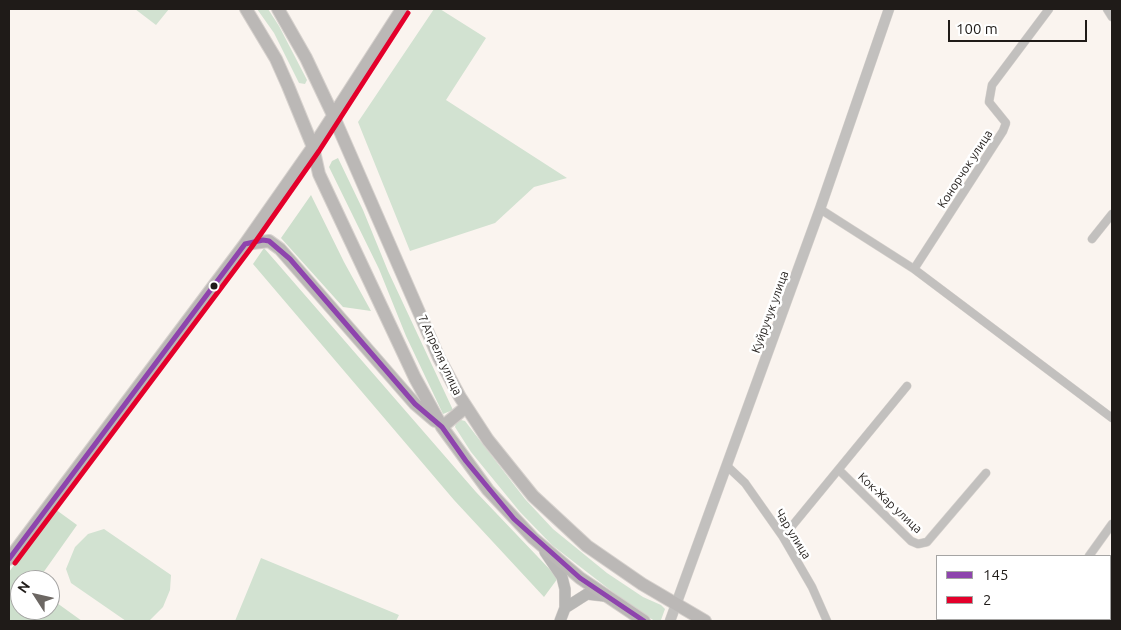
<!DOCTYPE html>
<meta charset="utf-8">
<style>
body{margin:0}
#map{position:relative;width:1121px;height:630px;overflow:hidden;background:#faf4ef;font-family:Ubuntu,sans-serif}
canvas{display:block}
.frame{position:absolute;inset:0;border:10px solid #1f1b18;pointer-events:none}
.legend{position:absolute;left:936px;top:555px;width:175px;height:65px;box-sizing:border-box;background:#fff;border:1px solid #a5a4a3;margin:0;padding:6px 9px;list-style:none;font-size:15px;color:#1f1b18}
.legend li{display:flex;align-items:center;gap:10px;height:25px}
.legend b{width:25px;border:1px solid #a5a4a3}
.north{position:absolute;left:10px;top:570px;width:50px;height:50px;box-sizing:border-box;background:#fff;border:1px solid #a5a4a3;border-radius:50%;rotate:305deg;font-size:14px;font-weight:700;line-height:20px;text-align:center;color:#1f1b18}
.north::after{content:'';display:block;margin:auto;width:18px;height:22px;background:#6c6763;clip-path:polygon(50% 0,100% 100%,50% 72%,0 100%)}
.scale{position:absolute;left:948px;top:20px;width:139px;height:22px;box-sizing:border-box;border:2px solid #1f1b18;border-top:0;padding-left:6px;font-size:15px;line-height:18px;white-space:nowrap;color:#1f1b18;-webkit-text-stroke:4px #fff;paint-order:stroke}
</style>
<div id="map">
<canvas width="1121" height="630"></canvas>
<div class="frame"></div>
<ul class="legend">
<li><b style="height:6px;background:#8e44ad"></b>145</li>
<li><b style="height:6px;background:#e4002b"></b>2</li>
</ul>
<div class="north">N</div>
<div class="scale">100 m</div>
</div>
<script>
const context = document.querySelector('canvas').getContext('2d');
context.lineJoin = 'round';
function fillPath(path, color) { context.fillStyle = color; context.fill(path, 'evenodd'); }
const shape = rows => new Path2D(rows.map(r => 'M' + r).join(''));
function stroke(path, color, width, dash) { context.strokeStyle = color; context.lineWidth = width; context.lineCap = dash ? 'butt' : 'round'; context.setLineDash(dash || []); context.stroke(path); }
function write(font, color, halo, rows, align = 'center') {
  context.font = font + ' Ubuntu,sans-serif'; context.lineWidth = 5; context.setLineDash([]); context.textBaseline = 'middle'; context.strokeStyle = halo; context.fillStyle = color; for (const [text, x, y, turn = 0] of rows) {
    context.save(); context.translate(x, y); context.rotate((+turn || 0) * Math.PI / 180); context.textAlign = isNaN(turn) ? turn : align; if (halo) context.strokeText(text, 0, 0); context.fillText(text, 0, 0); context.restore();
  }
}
fillPath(shape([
 [135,9,169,9,156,25],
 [257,9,268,9,279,26,307,80,305,84,299,83,274,33],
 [434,9,440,9,486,38,446,100,567,178,534,187,495,223,410,251,358,122],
 [461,420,465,421,525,499,553,529,607,573,643,597,661,605,665,609,661,620,655,621,636,610,552,545,520,512,471,452,455,427,456,423],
 [104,529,171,575,170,590,163,607,149,621,126,621,71,583,66,569,75,547,88,534],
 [261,558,399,615,396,621,235,621]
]), '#d2e2d1');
fillPath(shape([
 [338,158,363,210,388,271,453,410,443,414,406,336,379,269,329,167,332,161],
 [311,195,344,262,371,311,343,307,281,238],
 [264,248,476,492,558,578,544,597,454,500,253,264],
 [55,509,77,525,38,580,20,580,20,610,50,610,50,598,82,621,9,621,9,572]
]), '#cddfcc');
const minor = shape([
 [1107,9,1112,17],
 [820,209,914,269,1112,418],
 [1092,239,1112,214],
 [914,269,1003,131,1006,123,989,102,992,85,1049,9],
 [727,466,745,483,783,537,812,587,827,621],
 [839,470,911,541,918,544,927,542,986,473],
 [783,537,907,386],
 [1089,556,1112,524],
 [1044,621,1046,619]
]);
const tertiary = shape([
 [670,621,820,209,889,9]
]);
const secondary = shape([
 [545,552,562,577,565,589,565,608,560,621],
 [565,608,587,594,604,596]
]);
const primary = shape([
 [246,9,276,59,288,86,313,147,319,174,415,378,442,427,488,490,533,538,580,578,644,621],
 [278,9,306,58,333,115,439,358,460,397,488,440,533,496,587,546,642,584,705,621],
 [245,244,269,241,280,249,415,404,435,421],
 [442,427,466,407],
 [9,559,245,244,313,147,402,9]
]);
stroke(minor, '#d6d1cd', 9);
stroke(tertiary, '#d6d1cd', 11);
stroke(secondary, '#d6d1cd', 12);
stroke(primary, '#d6d1cd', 14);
stroke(minor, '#c2c0be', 8);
stroke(tertiary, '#c2c0be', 10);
stroke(secondary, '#b7b6b4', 11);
stroke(primary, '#bbb8b6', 12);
stroke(shape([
 [9,559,245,244,263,240,269,241,290,259,415,404,442,427,466,461,514,519,580,578,644,621]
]), '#8e44ad', 5);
stroke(shape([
 [15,563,251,248,319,151,408,13]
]), '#e4002b', 5);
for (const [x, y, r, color] of [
 [214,286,4.5,"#1f1b18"]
]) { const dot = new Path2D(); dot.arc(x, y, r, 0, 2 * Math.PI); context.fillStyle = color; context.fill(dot); stroke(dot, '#fff', 2); }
write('12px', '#1f1b18', '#fff', [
 ["Конорчок улица",965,169,-57],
 ["Куйручук улица",770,312,-70],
 ["7 Апреля улица",440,355,65],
 ["Кок-Жар улица",890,503,43],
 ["Чар улица",793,534,58]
]);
</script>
